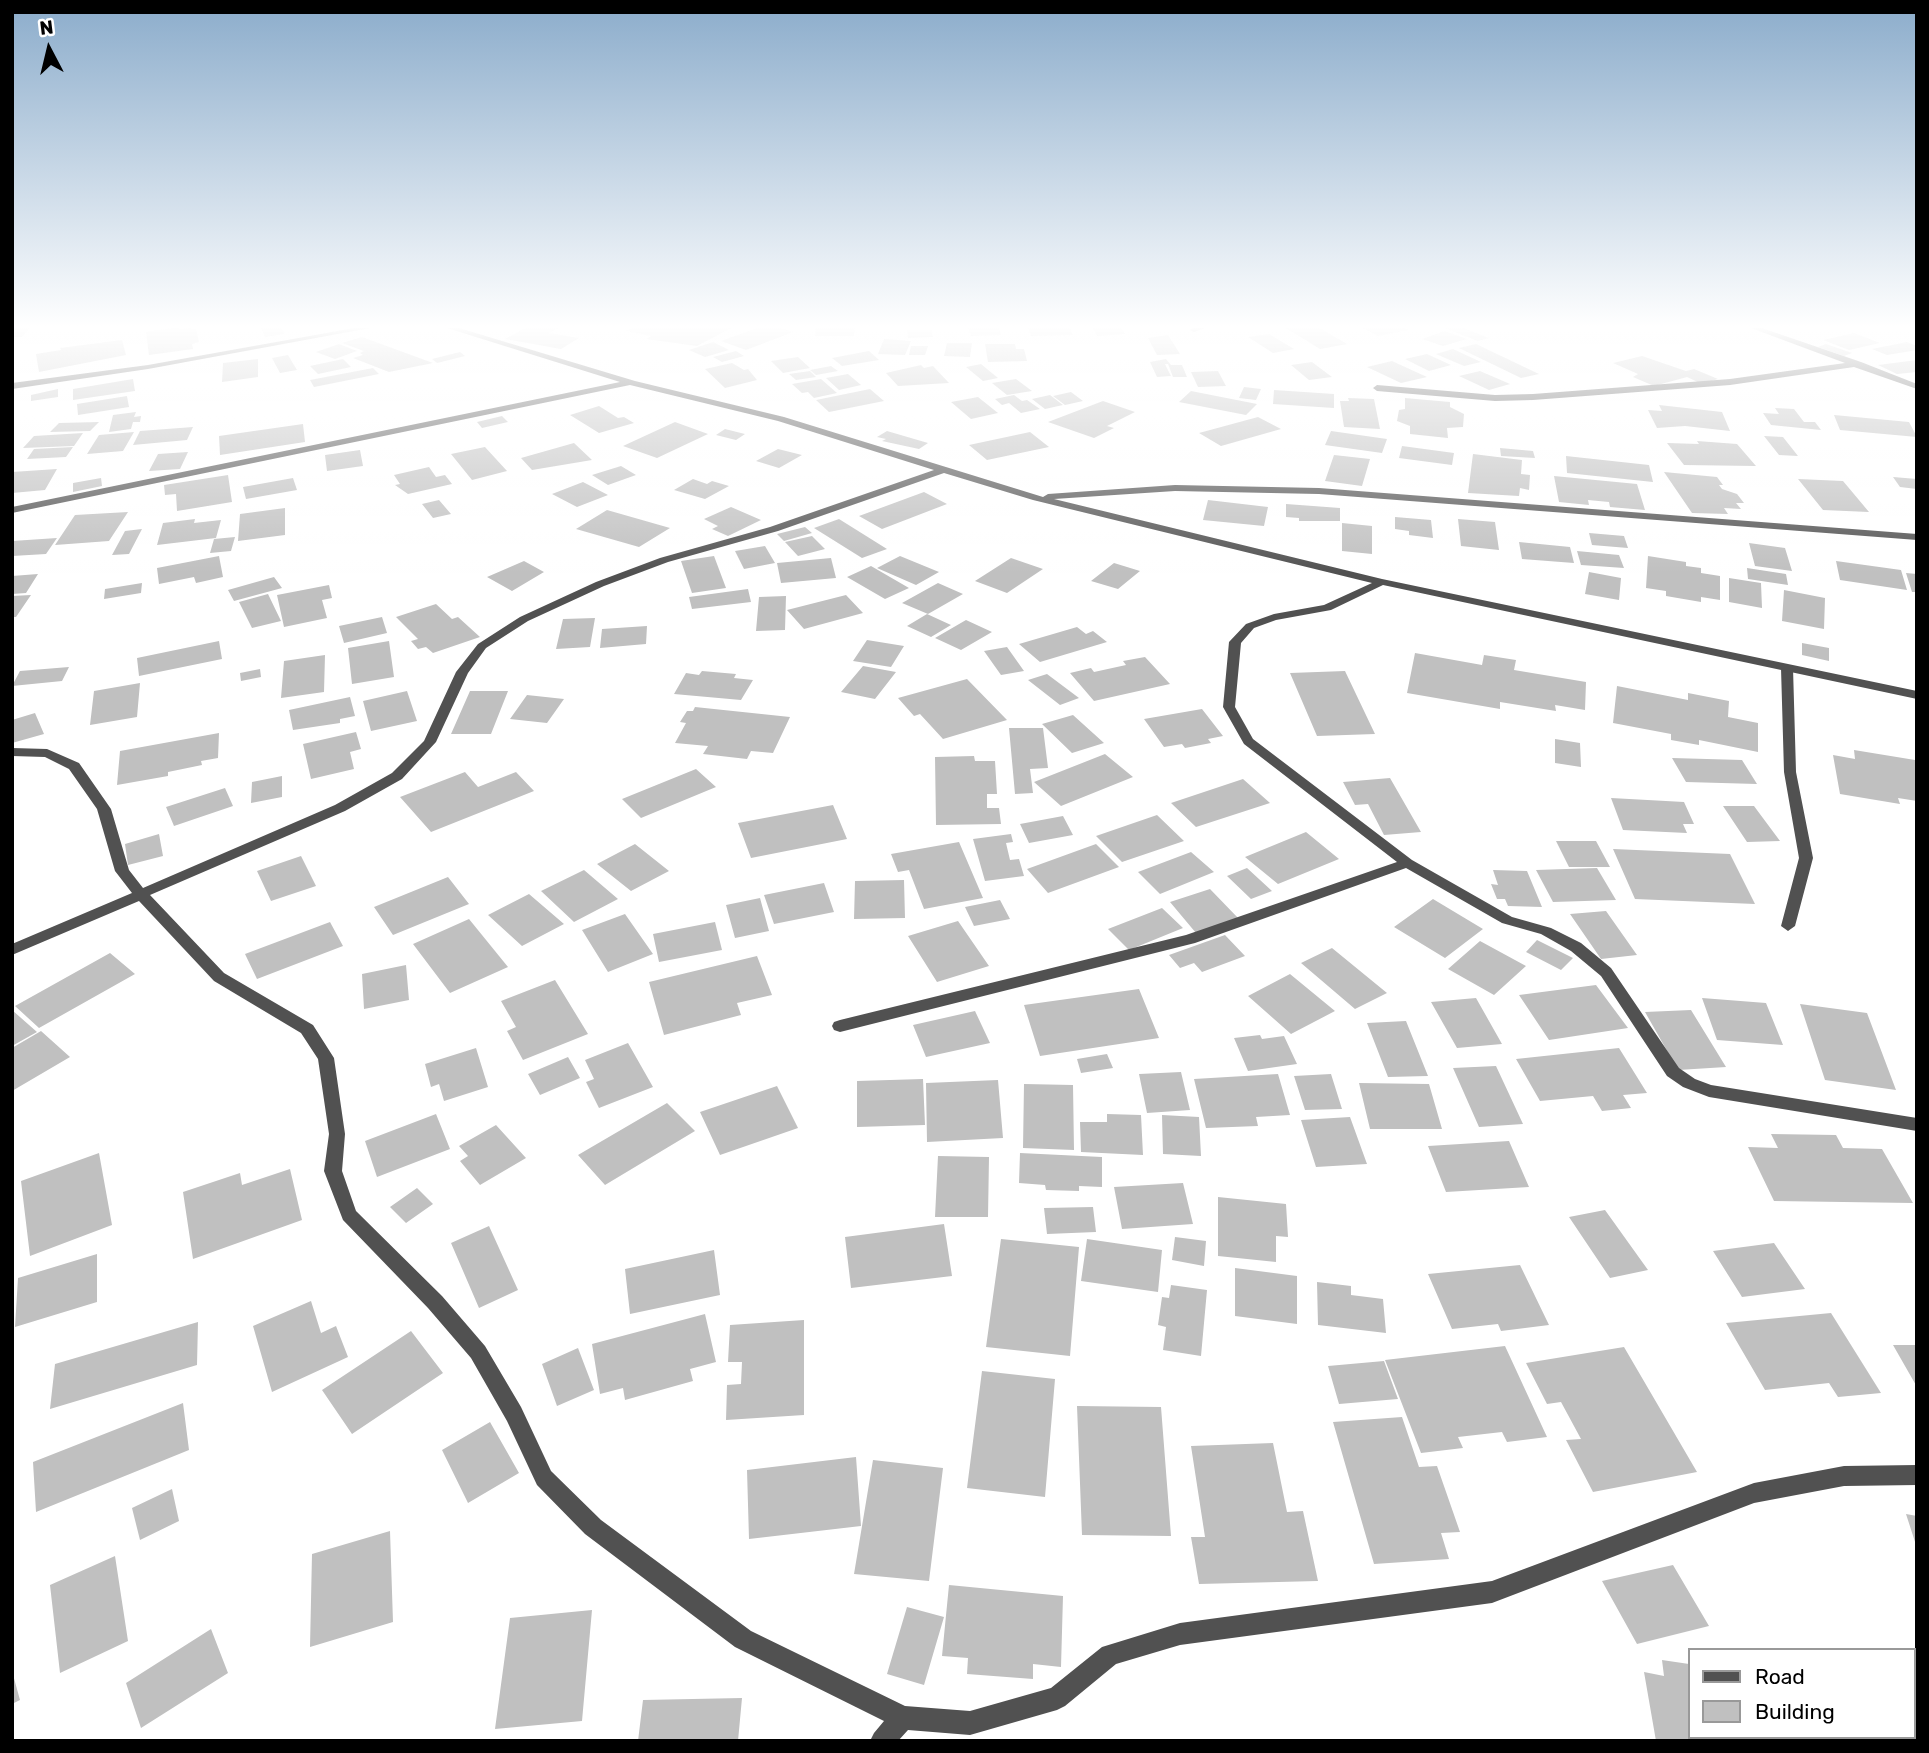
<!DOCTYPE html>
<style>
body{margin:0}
#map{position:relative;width:1929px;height:1753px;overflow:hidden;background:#fff;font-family:Rubik,sans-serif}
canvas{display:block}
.frame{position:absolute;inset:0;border:14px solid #000;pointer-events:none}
.legend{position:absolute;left:1688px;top:1648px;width:228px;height:91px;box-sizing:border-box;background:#fff;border:2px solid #999;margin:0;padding:9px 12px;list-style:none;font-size:21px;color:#000}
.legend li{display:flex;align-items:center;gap:14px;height:35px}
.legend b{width:35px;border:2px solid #999}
.north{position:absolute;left:14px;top:14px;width:70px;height:70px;-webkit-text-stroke:5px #fff;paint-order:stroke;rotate:353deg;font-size:19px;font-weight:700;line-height:28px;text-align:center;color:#000}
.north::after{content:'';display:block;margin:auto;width:24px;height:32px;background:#000;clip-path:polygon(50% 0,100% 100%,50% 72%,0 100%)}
</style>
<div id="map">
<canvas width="1929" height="1753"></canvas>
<div class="frame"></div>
<ul class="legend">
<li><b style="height:9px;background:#515151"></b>Road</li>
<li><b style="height:19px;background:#c0c0c0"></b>Building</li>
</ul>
<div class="north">N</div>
</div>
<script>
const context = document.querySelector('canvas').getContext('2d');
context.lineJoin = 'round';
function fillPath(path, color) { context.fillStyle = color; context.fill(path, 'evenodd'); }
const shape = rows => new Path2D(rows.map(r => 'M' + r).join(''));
fillPath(shape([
 [12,328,30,328,22,337,12,337],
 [173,328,196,329,199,342,192,344,193,349,149,355,146,332],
 [261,328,282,328,284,334,265,337],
 [525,328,558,328,549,333,579,338,561,349,505,339],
 [633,328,731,328,697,346,646,339,651,336,626,331],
 [757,328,780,328,793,332,746,350,721,341],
 [816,328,855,328,854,336,815,336],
 [968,328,999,328,1001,335,971,336],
 [1028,328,1070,328,1073,335,1031,336],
 [1093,328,1121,328,1125,334,1097,336],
 [1286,328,1320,328,1347,344,1320,349],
 [1363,328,1403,328,1408,330,1378,336],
 [1444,328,1463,328,1489,338,1478,341],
 [907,330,931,330,933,337,908,338],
 [1445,331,1467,339,1443,346,1422,339],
 [1854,333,1880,343,1849,350,1823,340],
 [1269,334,1294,349,1273,353,1248,337],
 [1168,335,1180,354,1157,355,1148,338],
 [362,337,433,363,389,372,353,358,363,355,360,353,364,351,342,343],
 [884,339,911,341,905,355,878,354],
 [122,340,126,355,39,372,36,354,61,350,60,348],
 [713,342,729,350,705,357,689,350],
 [1907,342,1917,346,1917,350,1887,355,1872,349],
 [947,343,972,343,970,357,944,356],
 [339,344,357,351,335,359,316,352],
 [985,344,1015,344,1016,349,1024,349,1027,361,988,362],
 [1476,344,1539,374,1521,378,1459,348],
 [1826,344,1852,353,1844,356,1818,347],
 [911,346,928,346,925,355,909,355],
 [1453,349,1481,362,1464,366,1436,354],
 [736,351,744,356,722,362,713,357],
 [869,351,879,360,842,366,832,358],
 [460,352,465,356,437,363,432,359],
 [1427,354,1451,365,1429,371,1405,359],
 [288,355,297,370,280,373,272,358],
 [1642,356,1686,371,1694,369,1718,379,1702,384,1687,377,1654,386,1633,377,1638,374,1613,363],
 [798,357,810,368,783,373,771,361],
 [258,359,258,377,222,382,223,363],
 [343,359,351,367,318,374,310,366],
 [1166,359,1171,365,1182,365,1187,377,1173,377,1168,364,1165,364,1171,376,1157,377,1150,362],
 [1917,360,1917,372,1897,374,1878,365],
 [1392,361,1427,377,1401,383,1367,367],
 [1312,362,1332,377,1309,380,1291,365],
 [732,363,744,370,748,369,757,380,725,388,705,369],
 [981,364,998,378,983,381,966,367],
 [921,365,924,368,933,366,949,383,898,386,886,373],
 [831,366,838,371,816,375,810,370],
 [373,368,379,374,314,387,310,380],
 [810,371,816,377,796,380,789,374],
 [1218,371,1226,386,1198,387,1191,372],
 [1480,371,1510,384,1489,390,1459,376],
 [848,374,861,385,839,390,826,378],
 [133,379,135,391,73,400,73,389],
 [821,379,837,393,814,398,808,392,802,393,792,384],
 [1016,379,1032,391,1007,395,992,383],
 [1244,387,1261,389,1256,400,1239,398],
 [58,389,58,397,31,401,31,395],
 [870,389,884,401,829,412,816,400],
 [1274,390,1334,394,1334,408,1273,404],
 [1191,391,1257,404,1246,415,1179,402],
 [1071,392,1083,401,1065,405,1053,396],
 [1014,395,1022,401,1027,400,1040,409,1021,413,1009,403,1002,405,995,399],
 [1050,395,1063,405,1045,409,1032,399],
 [127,396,129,407,78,415,77,404],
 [978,397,998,413,971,419,951,402],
 [1348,398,1374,399,1380,429,1344,427,1340,401,1349,401],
 [1405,398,1450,402,1450,407,1464,414,1463,427,1447,428,1448,438,1410,434,1410,426,1397,421,1399,410,1405,409],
 [1103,401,1135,412,1107,426,1114,428,1094,438,1048,422],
 [1659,405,1722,412,1730,431,1685,426,1657,428,1648,410,1662,411],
 [599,406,618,418,624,417,634,423,599,433,570,415],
 [1775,408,1794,409,1804,422,1815,422,1821,430,1771,425,1763,413,1779,414],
 [136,412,134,417,141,416,140,422,133,422,131,429,109,432,113,415],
 [1834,415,1909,422,1917,437,1840,430],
 [502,416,508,422,482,428,477,422],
 [1258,417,1281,429,1221,446,1199,433],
 [99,422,90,431,50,432,59,423],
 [675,422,708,434,657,458,623,446],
 [303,424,305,442,220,455,219,436],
 [193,427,187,440,133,445,140,431],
 [725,429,745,434,736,440,716,435],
 [887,431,928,443,919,449,882,441,886,439,877,437],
 [1331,431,1387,439,1382,453,1325,445],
 [134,432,123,451,87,454,99,435],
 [1030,432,1049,447,987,460,969,445],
 [83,433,74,446,23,448,34,436],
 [1764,436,1783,437,1798,456,1779,455],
 [1697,441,1737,444,1756,466,1684,465,1667,443,1699,444],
 [574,443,592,460,532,470,521,458],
 [1402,446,1454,453,1452,465,1399,458],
 [73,447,66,457,27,459,34,449],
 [485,447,507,471,472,480,451,454],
 [1500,448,1533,451,1535,458,1501,456],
 [778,449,802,455,779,468,756,461],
 [360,450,363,466,327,471,325,455],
 [188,452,180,469,149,471,158,454],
 [1473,454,1522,460,1521,474,1530,475,1529,490,1520,488,1519,496,1468,493],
 [1334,455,1370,459,1362,486,1325,481],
 [1566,456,1649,465,1653,482,1567,473],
 [621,466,636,475,608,485,592,475],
 [429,467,436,477,445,475,452,484,408,494,395,485,400,484,394,475],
 [57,469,45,490,12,493,12,472],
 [1664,472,1717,477,1723,485,1719,485,1722,489,1737,494,1744,503,1736,503,1741,509,1724,508,1728,514,1692,513],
 [228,475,232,502,177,511,176,494,165,495,164,485],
 [1554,476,1637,484,1645,510,1610,507,1609,502,1588,500,1589,505,1559,502],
 [1893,477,1917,479,1917,489,1900,487],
 [101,478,102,486,73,492,73,483],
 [293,478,297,490,246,499,243,487],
 [693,479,707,484,712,481,729,486,705,499,674,490],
 [1798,479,1843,481,1869,512,1823,510],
 [583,482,608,495,577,507,552,494],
 [924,492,947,504,882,529,859,516],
 [439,500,451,514,433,518,422,504],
 [1208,500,1268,507,1264,526,1203,520],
 [1286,504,1340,508,1340,521,1299,521,1299,518,1286,517],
 [731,507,761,520,728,536,712,529,718,526,704,519],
 [285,508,285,535,238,541,240,514],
 [607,510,670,528,639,547,576,529],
 [128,512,109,541,55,545,75,515],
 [1395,517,1431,520,1433,538,1409,535,1409,531,1395,529],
 [195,519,194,523,221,520,216,538,157,545,163,523],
 [839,519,887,549,862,558,814,528],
 [1458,519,1495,522,1499,550,1461,546],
 [1342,523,1372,526,1372,554,1342,551],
 [805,527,812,533,784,541,777,534],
 [142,529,129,554,112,555,125,531],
 [1589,533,1624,536,1628,548,1592,545],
 [812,536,825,549,798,556,785,542],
 [235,537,231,551,210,553,214,539],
 [57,538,46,554,12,556,12,541],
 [1519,542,1570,547,1574,563,1522,559],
 [1749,543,1785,548,1792,571,1755,566],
 [765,546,775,563,744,569,735,551],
 [1577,551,1619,555,1624,568,1581,565],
 [219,556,223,577,196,583,194,577,159,584,157,568],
 [714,556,726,588,692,593,681,561],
 [900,556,939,572,916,585,877,568],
 [1648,556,1686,562,1686,566,1701,568,1701,573,1720,576,1720,600,1701,597,1701,602,1666,596,1666,591,1646,588],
 [831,558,836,578,781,583,777,563],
 [1011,558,1043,569,1007,593,975,581],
 [524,561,544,572,512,591,487,577],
 [1836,561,1901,570,1907,590,1840,580],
 [1114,563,1140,571,1118,589,1091,581],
 [871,566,909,588,885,599,847,577],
 [1747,568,1786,574,1788,585,1748,579],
 [1589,572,1621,578,1619,600,1585,594],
 [1906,573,1917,574,1917,592,1912,592],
 [38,574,26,593,12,594,12,576],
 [274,577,282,588,234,601,228,590],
 [1729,578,1761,583,1762,608,1729,602],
 [142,583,141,593,104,599,105,589],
 [938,583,963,594,928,614,902,603],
 [329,585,332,598,322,600,327,618,284,627,277,595],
 [748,589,751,602,692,609,689,597],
 [1784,590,1825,598,1824,629,1782,621],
 [268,594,281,621,252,628,239,602],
 [31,595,16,617,12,617,12,596],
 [846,595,863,613,804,629,787,610],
 [786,596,785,630,756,631,759,597],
 [436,604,452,619,458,617,480,637,433,653,426,647,418,649,411,641,418,639,396,617],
 [927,614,951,625,931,637,907,626],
 [382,617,387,633,344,643,339,626],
 [595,618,590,647,556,649,563,619],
 [966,620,992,632,961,650,935,638],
 [647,626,646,644,600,648,602,629],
 [1077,627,1086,634,1093,631,1107,642,1040,662,1019,644],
 [867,640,904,646,891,667,853,661],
 [219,641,222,659,139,676,137,658],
 [389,641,394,677,352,684,348,648],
 [1802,643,1829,648,1829,661,1802,655],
 [1007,647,1024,671,1001,675,984,651],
 [1415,653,1482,665,1484,655,1516,660,1514,670,1586,682,1585,710,1555,705,1556,711,1500,702,1500,709,1407,693],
 [325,655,324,692,281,698,284,661],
 [1145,657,1170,684,1094,701,1070,673,1091,668,1094,672,1126,665,1123,661],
 [863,666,896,672,875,699,841,692],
 [69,667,62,681,12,686,20,671],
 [260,669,261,677,241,681,240,673],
 [702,671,736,674,734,678,753,680,741,700,674,694,686,673,699,675],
 [1345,671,1375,734,1317,736,1290,673],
 [1047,674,1079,698,1060,705,1028,680],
 [967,679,1007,720,943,739,920,714,914,716,898,698],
 [140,683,137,717,90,725,94,691],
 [1617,686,1688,700,1688,693,1729,701,1728,717,1758,723,1758,752,1699,740,1699,745,1671,740,1671,734,1613,723],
 [407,691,417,721,371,731,363,701],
 [470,691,508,691,491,734,451,734],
 [527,695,564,699,547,723,510,719],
 [350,697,355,716,340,719,340,723,293,730,289,710],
 [695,707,790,717,773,753,751,751,747,759,703,754,708,746,675,743,686,723,680,722,687,711,693,711],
 [1202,709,1223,736,1208,739,1211,743,1185,748,1182,744,1164,747,1144,719],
 [35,713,44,734,12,743,12,720],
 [1073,715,1104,743,1072,753,1042,724],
 [1009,728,1043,728,1048,768,1030,769,1033,793,1015,794],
 [356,732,361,749,350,752,354,769,311,779,303,744],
 [219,733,218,758,201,761,202,765,168,772,168,776,117,785,120,751],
 [1555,739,1580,743,1581,767,1555,763],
 [1854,750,1915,760,1917,801,1898,798,1900,804,1840,794,1833,755,1855,759],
 [1105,754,1133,777,1061,806,1034,782],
 [974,756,975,761,995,761,997,794,987,794,987,808,999,808,1001,824,936,825,935,757],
 [1672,758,1742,760,1757,784,1686,782],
 [696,769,716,787,641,818,622,799],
 [465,772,478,787,516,772,534,791,431,832,400,797],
 [282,776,282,797,251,803,252,782],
 [1390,778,1421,832,1384,835,1368,804,1355,805,1343,782],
 [1243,779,1270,803,1196,827,1171,803],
 [225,788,233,806,174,826,166,807],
 [1611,798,1684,802,1694,824,1683,824,1687,833,1623,830],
 [833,805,847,839,751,858,738,823],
 [1723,806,1754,806,1780,841,1747,842],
 [1157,815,1184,841,1122,862,1096,836],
 [1063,816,1073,835,1029,843,1020,824],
 [1306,832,1339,859,1278,884,1245,857],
 [159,834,163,856,128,865,125,844],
 [1011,834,1013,842,1006,843,1010,860,1019,859,1024,876,985,881,973,839],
 [1556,841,1596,841,1610,867,1569,867],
 [959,842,983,898,924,909,909,870,898,872,891,854],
 [635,844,669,871,631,891,597,864],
 [1096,844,1119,867,1048,893,1027,869],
 [1613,849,1730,854,1755,904,1635,899],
 [1191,852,1214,872,1160,894,1138,872],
 [301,856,316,886,271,901,257,871],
 [1247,868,1272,891,1251,899,1227,876],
 [1597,868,1616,900,1553,902,1536,870],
 [584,870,618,899,574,922,541,891],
 [1493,870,1527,871,1542,907,1508,906,1505,899,1497,899,1491,884,1498,885],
 [448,877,469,904,393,935,374,907],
 [904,880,905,918,854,919,855,881],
 [824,883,834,912,774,924,764,895],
 [1210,889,1239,919,1196,933,1170,902],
 [529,894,564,924,522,946,488,915],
 [760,898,769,931,735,938,726,905],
 [1433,899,1483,929,1445,958,1394,927],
 [1000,900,1010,919,974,926,965,907],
 [1162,908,1183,928,1129,950,1108,929],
 [1606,911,1637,955,1601,959,1570,914],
 [625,914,653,954,608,972,582,930],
 [469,919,508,967,450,993,413,944],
 [958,921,989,966,937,982,908,936],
 [330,922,343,946,257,979,245,954],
 [715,922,722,950,659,962,653,934],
 [1225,935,1245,956,1202,972,1194,963,1180,968,1169,955],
 [1537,940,1573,958,1561,970,1526,952],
 [1480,941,1526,966,1494,995,1448,969],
 [1332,948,1387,993,1355,1009,1301,963],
 [110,953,135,974,39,1028,15,1006],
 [757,956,772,995,737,1003,741,1015,664,1035,649,982],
 [406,965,409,1000,364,1009,362,974],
 [1290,974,1335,1011,1291,1034,1248,996],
 [555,980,588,1034,523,1060,507,1031,516,1027,501,1001],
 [1596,985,1628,1028,1549,1040,1519,995],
 [1139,989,1159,1038,1040,1056,1024,1005],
 [1476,998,1502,1044,1457,1048,1431,1002],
 [1702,998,1766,1003,1783,1045,1717,1040],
 [1800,1004,1867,1013,1896,1090,1825,1080],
 [12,1010,37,1032,12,1046],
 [1691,1010,1726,1067,1678,1070,1645,1012],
 [975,1011,990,1043,926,1057,913,1025],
 [1406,1021,1428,1076,1388,1077,1367,1023],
 [41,1031,70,1057,12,1091,12,1048],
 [1260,1035,1262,1039,1284,1036,1297,1064,1248,1071,1234,1038],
 [628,1043,653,1087,599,1108,586,1082,594,1079,585,1060],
 [476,1048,488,1087,444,1101,439,1084,431,1087,425,1064],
 [1619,1048,1647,1093,1623,1095,1631,1108,1602,1111,1593,1096,1540,1101,1516,1059],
 [1107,1054,1113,1068,1081,1073,1077,1059],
 [568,1057,580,1078,540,1095,528,1074],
 [1496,1066,1523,1124,1479,1127,1453,1068],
 [1181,1072,1190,1110,1147,1113,1139,1074],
 [1278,1074,1290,1115,1256,1117,1258,1126,1206,1128,1194,1079],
 [1331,1074,1342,1109,1305,1110,1294,1076],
 [923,1079,925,1125,857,1127,857,1081],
 [998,1080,1003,1138,927,1142,926,1083],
 [1359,1083,1429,1084,1442,1129,1370,1129],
 [1024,1084,1073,1085,1074,1150,1023,1148],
 [777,1086,798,1128,720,1155,700,1112],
 [667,1103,695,1131,605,1185,578,1155],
 [436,1114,450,1149,377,1177,365,1141],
 [1107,1114,1141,1115,1143,1155,1081,1152,1080,1122,1107,1122],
 [1162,1115,1199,1117,1201,1156,1163,1154],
 [1350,1117,1367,1164,1316,1167,1301,1120],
 [496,1125,526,1158,480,1185,460,1161,468,1156,459,1146],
 [1771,1134,1836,1135,1843,1148,1882,1149,1913,1203,1774,1201,1748,1147,1778,1148],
 [1509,1141,1529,1187,1446,1192,1428,1146],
 [99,1153,112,1225,30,1256,21,1181],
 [1020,1153,1102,1157,1102,1187,1079,1186,1079,1191,1046,1190,1045,1185,1019,1183],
 [938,1156,989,1157,988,1217,935,1217],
 [290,1169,302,1220,193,1259,183,1192,240,1173,242,1185],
 [1183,1183,1193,1224,1122,1229,1114,1187],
 [417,1188,433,1204,406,1223,390,1207],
 [1218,1197,1286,1204,1288,1237,1276,1236,1276,1262,1218,1256],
 [1093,1207,1096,1232,1047,1234,1044,1208],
 [1605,1210,1648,1270,1610,1278,1569,1217],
 [944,1224,952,1276,851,1288,845,1237],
 [489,1226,518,1290,479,1308,451,1243],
 [1175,1237,1206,1241,1204,1266,1172,1260],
 [1001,1239,1079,1247,1070,1356,986,1347],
 [1087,1239,1162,1250,1158,1292,1081,1281],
 [1774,1243,1805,1289,1742,1297,1713,1251],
 [714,1250,720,1295,630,1314,625,1269],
 [97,1254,97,1302,15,1327,18,1278],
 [1520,1265,1549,1325,1501,1331,1498,1324,1452,1329,1428,1274],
 [1235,1268,1297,1276,1297,1324,1235,1316],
 [1317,1282,1351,1286,1351,1295,1383,1299,1386,1333,1318,1325],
 [1171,1285,1207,1290,1201,1356,1163,1350,1166,1327,1158,1325,1162,1297,1169,1298],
 [311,1301,321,1333,336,1326,348,1357,272,1392,253,1326],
 [1831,1313,1881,1393,1838,1397,1829,1383,1765,1390,1726,1323],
 [705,1314,716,1362,690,1369,693,1381,625,1400,623,1388,600,1394,592,1344],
 [804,1320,804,1415,726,1420,727,1385,741,1384,742,1362,728,1362,730,1325],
 [198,1322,197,1365,50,1409,55,1364],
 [411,1331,443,1373,352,1434,322,1390],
 [1893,1345,1917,1345,1917,1387],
 [1505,1346,1547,1437,1507,1442,1502,1432,1458,1437,1463,1448,1421,1453,1385,1360],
 [1624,1347,1697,1472,1593,1492,1566,1440,1581,1439,1561,1402,1547,1404,1526,1363],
 [578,1348,594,1390,557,1406,542,1364],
 [1384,1361,1398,1399,1339,1404,1328,1366],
 [982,1371,1055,1379,1045,1497,967,1488],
 [183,1403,189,1450,36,1512,33,1462],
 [1077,1406,1161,1407,1171,1536,1082,1535],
 [1402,1417,1419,1467,1437,1466,1460,1532,1441,1533,1449,1559,1374,1564,1333,1422],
 [490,1422,519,1473,468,1503,442,1450],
 [1273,1443,1287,1512,1303,1511,1318,1581,1199,1584,1191,1537,1205,1537,1191,1446],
 [856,1457,861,1526,749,1539,747,1470],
 [873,1460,943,1468,929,1581,854,1574],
 [172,1489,179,1521,140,1540,132,1508],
 [1906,1514,1917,1516,1917,1545,1916,1545],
 [390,1531,393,1622,310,1647,312,1554],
 [115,1556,128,1641,60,1673,50,1585],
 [1673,1565,1709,1626,1637,1644,1602,1581],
 [949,1585,1063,1596,1061,1667,1033,1664,1033,1679,967,1674,968,1658,942,1656],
 [907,1607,944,1617,924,1685,887,1674],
 [592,1610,582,1721,495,1729,510,1618],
 [211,1629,228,1673,141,1728,126,1683],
 [1662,1660,1689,1664,1689,1737,1782,1737,1782,1741,1656,1741,1644,1672,1664,1676],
 [12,1671,20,1700,12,1704],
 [742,1698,738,1741,638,1741,643,1700],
 [1913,1708,1917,1708,1917,1741,1828,1741,1826,1737,1913,1737]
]), '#c0c0c0');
fillPath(shape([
 [1787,665,1793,668,1796,772,1813,858,1795,926,1788,931,1781,926,1799,858,1784,772,1781,668,1787,665]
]), '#515151');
fillPath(shape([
 [354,328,370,328,148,369,12,389,12,383,148,365,354,328],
 [447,328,459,328,635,381,784,417,1043,497,1048,494,1175,485,1319,488,1917,534,1917,540,1319,494,1175,491,1054,499,1382,579,1917,691,1917,699,1383,585,1331,610,1276,620,1254,628,1241,643,1235,707,1253,739,1412,860,1512,917,1551,928,1581,943,1611,968,1679,1068,1695,1079,1711,1085,1917,1118,1917,1131,1709,1097,1683,1087,1667,1076,1601,976,1571,951,1541,934,1502,923,1406,868,1195,943,840,1032,834,1030,832,1026,834,1022,840,1020,1186,935,1397,862,1244,744,1223,707,1229,642,1246,624,1274,614,1324,605,1372,583,1033,500,944,473,778,531,668,562,604,586,528,621,486,648,468,673,436,742,402,779,345,811,150,895,224,973,313,1025,334,1058,345,1134,342,1171,356,1211,442,1296,485,1346,521,1407,551,1471,601,1520,751,1631,905,1706,970,1711,1051,1688,1102,1647,1180,1623,1492,1581,1754,1483,1844,1466,1917,1465,1917,1485,1844,1486,1754,1503,1492,1603,1180,1645,1116,1664,1065,1706,1057,1710,970,1735,908,1730,898,1741,870,1741,874,1733,884,1721,735,1647,585,1534,537,1485,507,1421,471,1358,428,1308,343,1220,324,1171,329,1134,318,1059,301,1033,214,981,139,901,12,955,12,944,132,893,115,871,97,809,69,769,45,757,12,756,12,748,47,749,79,763,111,809,129,870,143,888,335,805,392,773,424,741,456,672,478,644,520,617,596,582,660,558,770,527,934,470,778,421,630,385,12,513,12,507,620,382,447,328],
 [1193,328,1205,328,1194,332,1190,330,1193,328],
 [1751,328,1762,328,1861,362,1917,384,1917,389,1854,367,1730,385,1533,400,1495,401,1377,391,1373,388,1377,385,1495,395,1533,394,1730,379,1845,363,1751,328]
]), '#515151');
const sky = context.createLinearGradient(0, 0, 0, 573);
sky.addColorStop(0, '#8baccb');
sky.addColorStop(0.57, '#fff');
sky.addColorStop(1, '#ffffff00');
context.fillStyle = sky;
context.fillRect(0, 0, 1929, 573);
</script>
